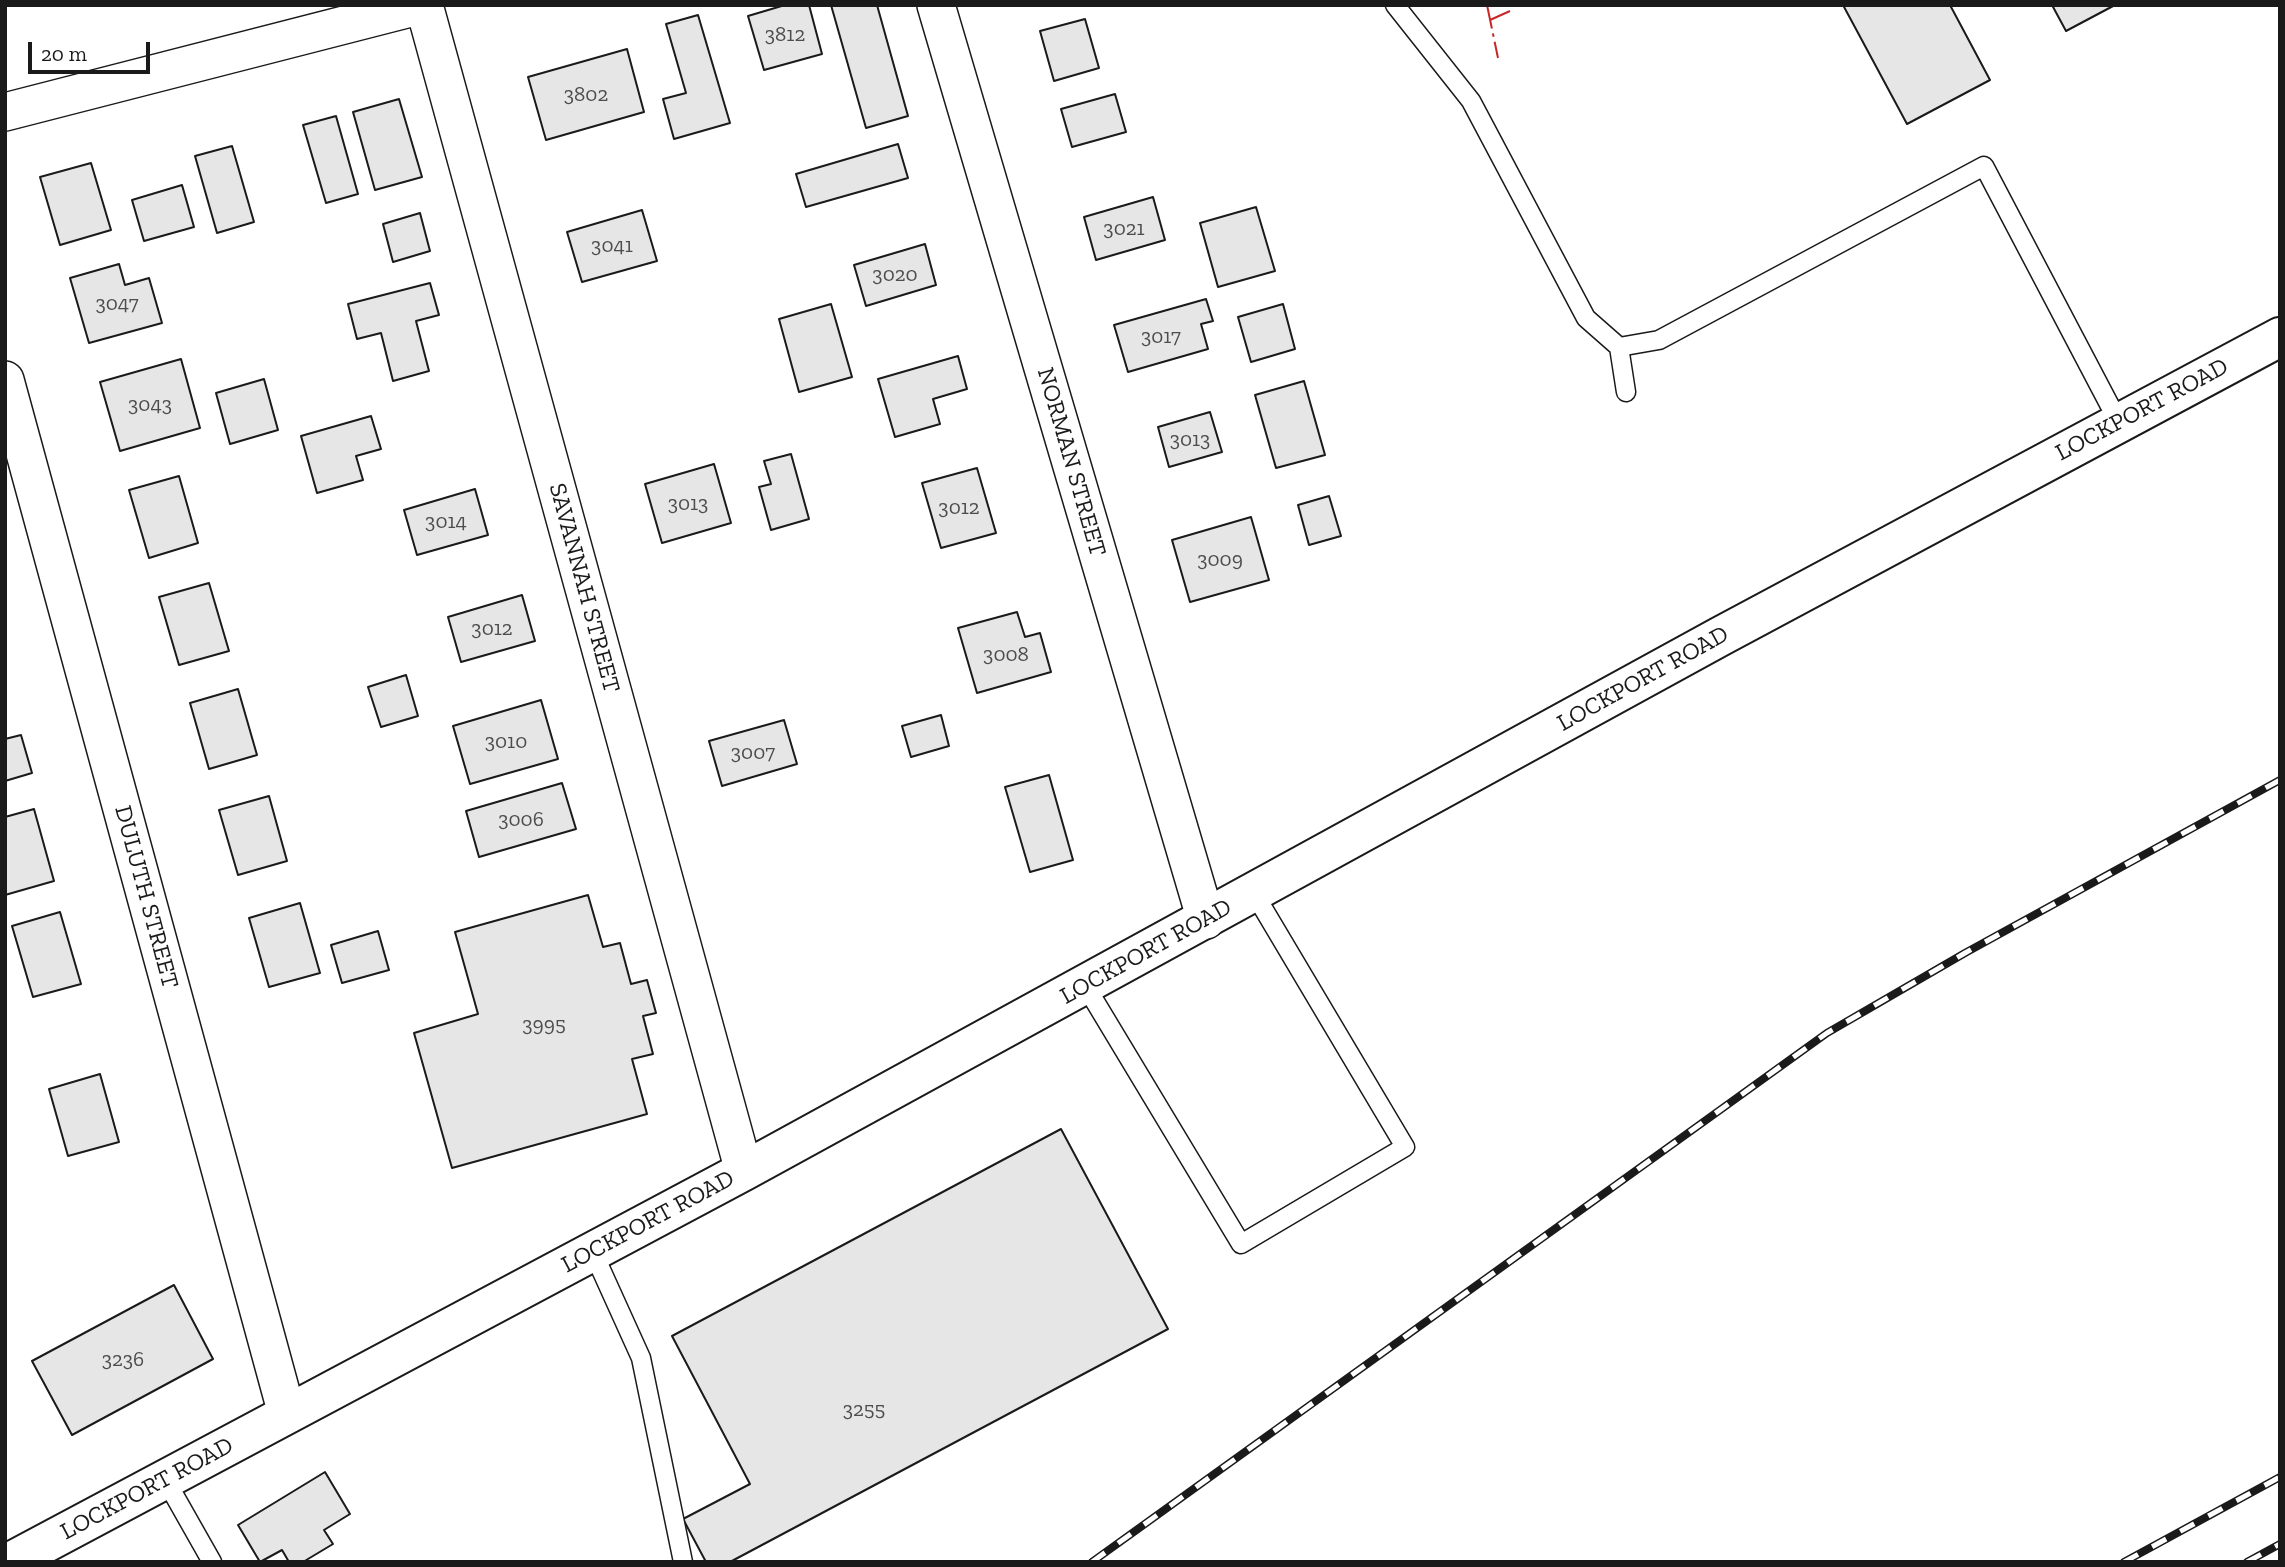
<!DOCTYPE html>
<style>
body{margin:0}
#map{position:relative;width:2285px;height:1567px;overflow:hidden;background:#fff;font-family:"Zilla Slab",serif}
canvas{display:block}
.frame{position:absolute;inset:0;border:7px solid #1a1a1a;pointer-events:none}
.scale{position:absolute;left:28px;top:42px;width:122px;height:32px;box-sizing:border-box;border:4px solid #1a1a1a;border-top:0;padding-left:9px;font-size:21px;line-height:24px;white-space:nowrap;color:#1a1a1a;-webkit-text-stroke:5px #fff;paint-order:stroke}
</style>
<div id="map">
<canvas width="2285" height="1567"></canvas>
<div class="frame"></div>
<div class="scale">20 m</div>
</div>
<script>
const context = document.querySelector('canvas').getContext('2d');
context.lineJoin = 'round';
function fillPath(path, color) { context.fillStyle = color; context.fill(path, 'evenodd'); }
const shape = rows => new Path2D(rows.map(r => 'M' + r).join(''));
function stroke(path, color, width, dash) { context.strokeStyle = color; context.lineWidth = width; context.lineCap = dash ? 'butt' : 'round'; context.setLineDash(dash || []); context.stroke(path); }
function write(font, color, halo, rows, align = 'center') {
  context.font = font + ' "Zilla Slab",serif'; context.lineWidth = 5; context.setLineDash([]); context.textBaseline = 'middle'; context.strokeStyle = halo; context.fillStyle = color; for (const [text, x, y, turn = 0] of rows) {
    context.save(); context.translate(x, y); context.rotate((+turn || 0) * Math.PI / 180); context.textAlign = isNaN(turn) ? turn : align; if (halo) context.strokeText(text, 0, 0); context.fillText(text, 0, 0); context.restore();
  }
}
const building = shape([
 [785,5,809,5,822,54,764,70,748,16,785,5],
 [831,5,877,5,908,116,866,128,831,5],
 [1843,5,1950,5,1990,80,1907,124,1843,5],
 [2052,5,2115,5,2066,31,2052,5],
 [698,15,730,123,674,139,663,99,686,93,666,24,698,15],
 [1085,19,1099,68,1054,81,1040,31,1085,19],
 [627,49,644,112,546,140,528,77,627,49],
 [1115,94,1126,132,1072,147,1061,109,1115,94],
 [399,99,422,177,375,190,353,112,399,99],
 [336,116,358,194,326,203,303,125,336,116],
 [898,144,908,178,806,207,796,174,898,144],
 [232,146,254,222,217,233,195,156,232,146],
 [91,163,111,230,60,245,40,177,91,163],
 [182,185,194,227,144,241,132,200,182,185],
 [1153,197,1165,240,1096,260,1084,217,1153,197],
 [1256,207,1275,271,1218,287,1200,223,1256,207],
 [642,210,657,261,582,282,567,232,642,210],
 [420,213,430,251,393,262,383,224,420,213],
 [925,244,936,285,866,306,854,265,925,244],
 [119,264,125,285,149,278,162,323,89,343,70,278,119,264],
 [430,283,439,315,416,321,429,371,393,381,381,333,357,339,348,304,430,283],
 [1206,299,1213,321,1201,324,1208,349,1128,372,1114,325,1206,299],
 [831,304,852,377,799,392,779,319,831,304],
 [1283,304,1295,349,1251,362,1238,317,1283,304],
 [958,356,967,389,933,399,940,424,895,437,878,379,958,356],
 [181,359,200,428,120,451,100,382,181,359],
 [264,379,278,430,230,444,216,393,264,379],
 [1304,381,1325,455,1276,468,1255,395,1304,381],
 [1210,412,1222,452,1169,467,1158,427,1210,412],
 [371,416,381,449,356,456,363,480,317,493,301,436,371,416],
 [791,454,809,519,771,530,759,487,771,484,764,461,791,454],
 [714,464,731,523,662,543,645,484,714,464],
 [977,468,996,533,941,548,922,483,977,468],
 [179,476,198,543,149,558,129,490,179,476],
 [475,489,488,535,417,555,404,510,475,489],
 [1329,496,1341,536,1309,545,1298,505,1329,496],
 [1251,517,1269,580,1190,602,1172,540,1251,517],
 [209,583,229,651,179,665,159,597,209,583],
 [522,595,535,641,461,662,448,617,522,595],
 [1017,612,1025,637,1040,633,1051,672,977,693,958,628,1017,612],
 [406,675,418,716,381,727,368,687,406,675],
 [238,689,257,755,209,769,190,703,238,689],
 [541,700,558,759,470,784,453,726,541,700],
 [941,715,949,746,911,757,902,726,941,715],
 [784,720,797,764,722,786,709,741,784,720],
 [21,735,32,773,5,781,5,739,21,735],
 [1049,775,1073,860,1030,872,1005,787,1049,775],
 [562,783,576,829,479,857,466,811,562,783],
 [269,796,287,861,238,875,219,810,269,796],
 [34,809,54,881,5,895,5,817,34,809],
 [588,895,603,947,620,943,631,984,647,980,656,1013,643,1016,653,1054,632,1059,647,1114,452,1168,414,1033,478,1014,455,932,588,895],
 [300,903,320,973,269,987,249,918,300,903],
 [60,912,81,984,33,997,12,926,60,912],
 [378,931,389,970,342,983,331,945,378,931],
 [100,1074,119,1142,68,1156,49,1089,100,1074],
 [1061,1129,1168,1329,730,1562,706,1562,683,1519,750,1484,672,1336,1061,1129],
 [174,1285,213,1359,72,1435,32,1361,174,1285],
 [325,1472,350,1514,324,1530,333,1544,303,1562,289,1562,282,1550,260,1562,238,1525,325,1472]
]);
fillPath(building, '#e6e6e6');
stroke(building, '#1a1a1a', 2);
const service = shape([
 [1395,5,1471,101,1586,318,1619,347,1659,340,1984,166,2119,423],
 [1619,347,1626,392],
 [1085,985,1241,1244,1405,1147,1254,893],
 [593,1252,641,1358,683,1562],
 [165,1479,212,1562]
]);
const minor = shape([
 [424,5,744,1171],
 [936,5,1206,920],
 [5,112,422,5],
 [5,380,287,1414]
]);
const tertiary = shape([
 [10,1562,744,1171,1721,636,2280,337]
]);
stroke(service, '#1a1a1a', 21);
stroke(minor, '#1a1a1a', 40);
stroke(tertiary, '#1a1a1a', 42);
stroke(service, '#fff', 18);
stroke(minor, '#fff', 37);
stroke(tertiary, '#fff', 38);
const rail = shape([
 [1092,1562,1827,1033,1965,953,2280,780],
 [2124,1562,2280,1477],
 [2247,1562,2280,1544]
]);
stroke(rail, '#1a1a1a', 8);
stroke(rail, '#fff', 5, [16]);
stroke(shape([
 [1487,5,1498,58],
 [1490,20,1510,11]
]), '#c62828', 2, [24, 5, 3.5, 5]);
write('21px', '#4d4d4d', null, [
 ["3812",785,35],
 ["3802",586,95],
 ["3021",1124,229],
 ["3041",612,246],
 ["3020",895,275],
 ["3047",117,304],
 ["3017",1161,337],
 ["3043",150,405],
 ["3013",1190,440],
 ["3013",688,504],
 ["3012",959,508],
 ["3014",446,522],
 ["3009",1220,560],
 ["3012",492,629],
 ["3008",1006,655],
 ["3010",506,742],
 ["3007",753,753],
 ["3006",521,820],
 ["3995",544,1025],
 ["3236",123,1360],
 ["3255",864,1410]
]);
write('24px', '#1a1a1a', '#fff', [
 ["LOCKPORT ROAD",2142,410,-28],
 ["NORMAN STREET",1071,462,74],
 ["SAVANNAH STREET",584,588,75],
 ["LOCKPORT ROAD",1643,679,-29],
 ["DULUTH STREET",146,897,75],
 ["LOCKPORT ROAD",1146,952,-29],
 ["LOCKPORT ROAD",648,1222,-28],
 ["LOCKPORT ROAD",147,1489,-28]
]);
</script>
